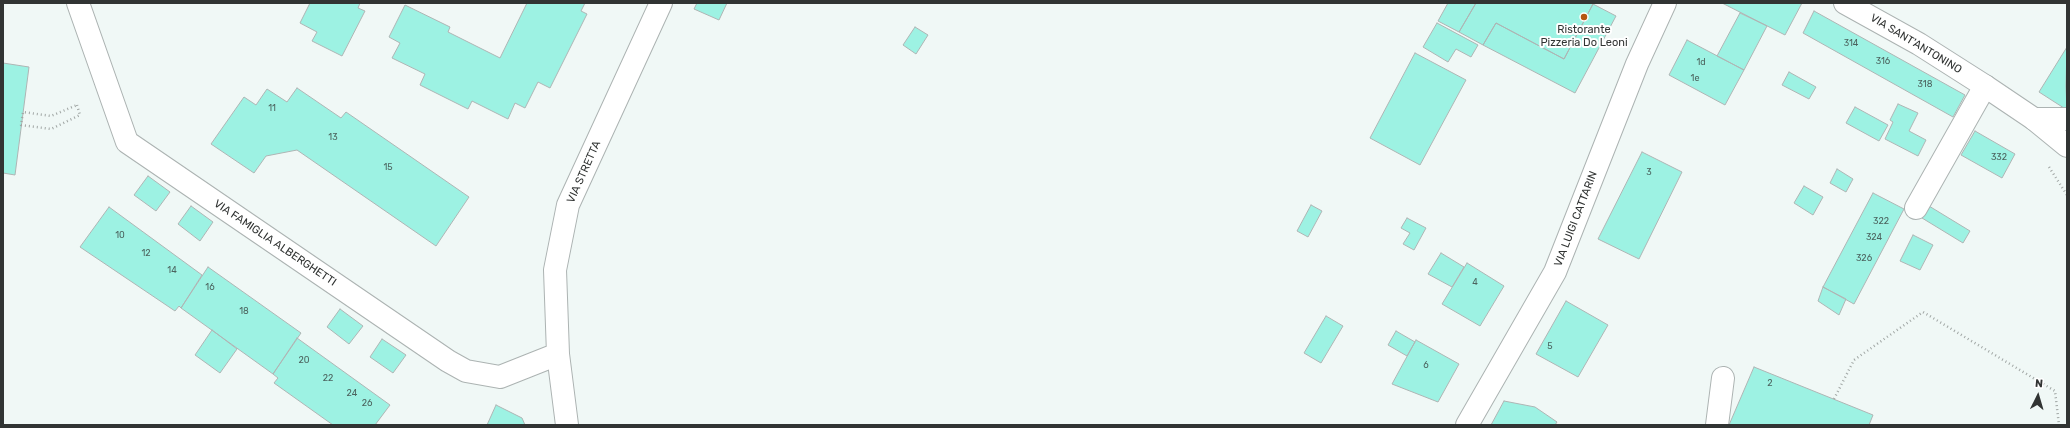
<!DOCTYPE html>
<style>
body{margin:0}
#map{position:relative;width:2070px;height:428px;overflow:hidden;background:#f0f8f6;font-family:Rubik,sans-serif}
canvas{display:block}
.frame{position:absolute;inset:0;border:4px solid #313433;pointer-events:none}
.north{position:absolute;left:2018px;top:376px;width:40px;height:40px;-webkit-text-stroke:3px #fff;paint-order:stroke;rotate:5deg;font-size:11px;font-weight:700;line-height:16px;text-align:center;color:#313433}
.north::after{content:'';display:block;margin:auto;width:14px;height:18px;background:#313433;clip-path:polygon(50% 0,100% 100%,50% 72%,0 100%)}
</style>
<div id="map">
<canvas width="2070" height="428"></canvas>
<div class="frame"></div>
<div class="north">N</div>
</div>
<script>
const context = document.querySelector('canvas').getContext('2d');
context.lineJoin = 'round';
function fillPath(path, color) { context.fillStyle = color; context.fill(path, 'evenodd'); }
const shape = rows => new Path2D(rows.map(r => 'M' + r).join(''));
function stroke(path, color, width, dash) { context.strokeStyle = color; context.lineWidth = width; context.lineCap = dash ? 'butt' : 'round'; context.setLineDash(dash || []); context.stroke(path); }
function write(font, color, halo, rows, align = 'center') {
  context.font = font + ' Rubik,sans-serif'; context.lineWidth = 4; context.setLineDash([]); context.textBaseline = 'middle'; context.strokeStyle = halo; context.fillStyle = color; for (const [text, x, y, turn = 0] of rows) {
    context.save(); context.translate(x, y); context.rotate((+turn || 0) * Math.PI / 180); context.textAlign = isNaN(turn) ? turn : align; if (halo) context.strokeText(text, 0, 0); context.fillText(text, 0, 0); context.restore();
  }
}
const building = shape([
 [310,3,360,3,358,8,365,11,342,56,312,41,317,32,300,23,310,3],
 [527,3,585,3,581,11,587,14,550,88,538,82,525,108,515,103,508,119,472,101,468,109,420,85,425,74,392,58,400,43,389,37,405,5,450,27,448,32,500,58,527,3],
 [697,3,727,3,719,20,694,9,697,3],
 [1448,3,1476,3,1459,32,1438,21,1448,3],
 [1476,3,1590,3,1593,4,1564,59,1496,23,1483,45,1459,32,1476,3],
 [1722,3,1802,3,1785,35,1722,3],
 [1593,4,1616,16,1575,93,1483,45,1496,23,1564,59,1593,4],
 [1814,11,1965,95,1953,117,1803,33,1814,11],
 [1740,13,1767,26,1744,70,1717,56,1740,13],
 [1437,23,1478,45,1471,57,1456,49,1448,62,1423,47,1437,23],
 [915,27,928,35,916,54,903,45,915,27],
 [1687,40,1744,70,1725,105,1669,75,1687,40],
 [2067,47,2066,86,2067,110,2039,92,2067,47],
 [1415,53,1466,80,1420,165,1370,138,1415,53],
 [3,63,29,67,15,175,3,173,3,63],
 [1789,72,1816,87,1809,99,1782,85,1789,72],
 [297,88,341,118,346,112,469,197,436,246,297,150,266,156,254,173,211,144,244,97,256,105,267,89,287,102,297,88],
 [1898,104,1918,113,1909,131,1926,140,1918,156,1885,139,1893,122,1890,120,1898,104],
 [1855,107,1888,125,1879,141,1846,123,1855,107],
 [1975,131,2015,154,2002,178,1961,155,1975,131],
 [1642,152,1682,172,1639,259,1598,239,1642,152],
 [1837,169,1853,179,1846,192,1830,183,1837,169],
 [148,176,170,192,156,211,134,195,148,176],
 [1804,186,1823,197,1813,215,1794,203,1804,186],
 [1873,193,1904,209,1854,304,1823,287,1873,193],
 [1311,205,1322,211,1308,237,1297,231,1311,205],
 [191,206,213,222,200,241,178,224,191,206],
 [1929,206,1970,231,1963,243,1922,218,1929,206],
 [109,207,202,275,181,308,179,306,175,311,80,247,109,207],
 [1407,218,1426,228,1414,250,1403,244,1410,233,1401,228,1407,218],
 [1913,235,1933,245,1920,270,1900,261,1913,235],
 [1441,253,1464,267,1452,287,1428,274,1441,253],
 [1467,263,1504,286,1480,326,1442,304,1467,263],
 [208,267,301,333,273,374,181,308,208,267],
 [1823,287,1846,299,1839,315,1818,301,1823,287],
 [1566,301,1608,325,1578,377,1536,354,1566,301],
 [340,309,363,326,349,344,327,327,340,309],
 [1326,316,1343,326,1321,363,1304,353,1326,316],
 [212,330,237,349,220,373,195,355,212,330],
 [1396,331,1415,342,1407,356,1388,345,1396,331],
 [297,338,390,405,375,425,333,425,274,383,278,378,273,374,297,338],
 [382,339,406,355,393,373,370,357,382,339],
 [1416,340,1459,364,1438,402,1392,384,1416,340],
 [1754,367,1873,415,1869,425,1729,425,1754,367],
 [1504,401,1535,407,1557,422,1555,425,1491,425,1504,401],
 [496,405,522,418,525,425,487,425,496,405]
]);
fillPath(building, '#9df2e3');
stroke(building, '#aeb5b4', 1);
const minor = shape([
 [78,3,127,142,448,361,466,371,500,377,558,354],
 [2034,119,2067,119],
 [1916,208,1985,86],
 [567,425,558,354,555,270,568,205,661,3],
 [1467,425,1555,272,1637,64,1665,3],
 [1717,425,1723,378]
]);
const secondary = shape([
 [1845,3,1919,44,1985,86,2034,119,2067,146]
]);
stroke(minor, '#acb3b2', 24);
stroke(secondary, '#acb3b2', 24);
stroke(shape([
 [77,105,80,115,51,129,21,125,23,112,51,116,77,105],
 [2049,167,2067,195],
 [1834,399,1854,360,1923,312,2055,391,2059,425]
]), '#a1a7a5', 2.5, [1, 3]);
stroke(minor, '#fff', 22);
stroke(secondary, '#fff', 22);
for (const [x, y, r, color] of [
 [1584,17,4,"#b55510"]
]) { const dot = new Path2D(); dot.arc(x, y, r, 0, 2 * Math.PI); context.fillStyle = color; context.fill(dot); stroke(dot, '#fff', 1.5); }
write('9px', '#4c645f', null, [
 ["314",1851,43],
 ["316",1883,61],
 ["1d",1701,62],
 ["1e",1695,78],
 ["318",1925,84],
 ["11",272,108],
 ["13",333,137],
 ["332",1999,157],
 ["15",388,167],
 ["3",1649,172],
 ["322",1881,221],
 ["10",120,235],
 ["324",1874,237],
 ["12",146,253],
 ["326",1864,258],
 ["14",172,270],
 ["4",1475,282],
 ["16",210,287],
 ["18",244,311],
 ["5",1550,346],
 ["20",304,360],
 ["6",1426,365],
 ["22",328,378],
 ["2",1770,383],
 ["24",352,393],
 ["26",367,403]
]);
write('11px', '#313433', '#fff', [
 ["Ristorante",1584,30],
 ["Pizzeria Do Leoni",1584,43]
]);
write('11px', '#313433', '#fff', [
 ["VIA SANT'ANTONINO",1916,44,31],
 ["VIA STRETTA",584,172,-66],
 ["VIA LUIGI CATTARIN",1576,219,-69],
 ["VIA FAMIGLIA ALBERGHETTI",275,243,34]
]);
</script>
